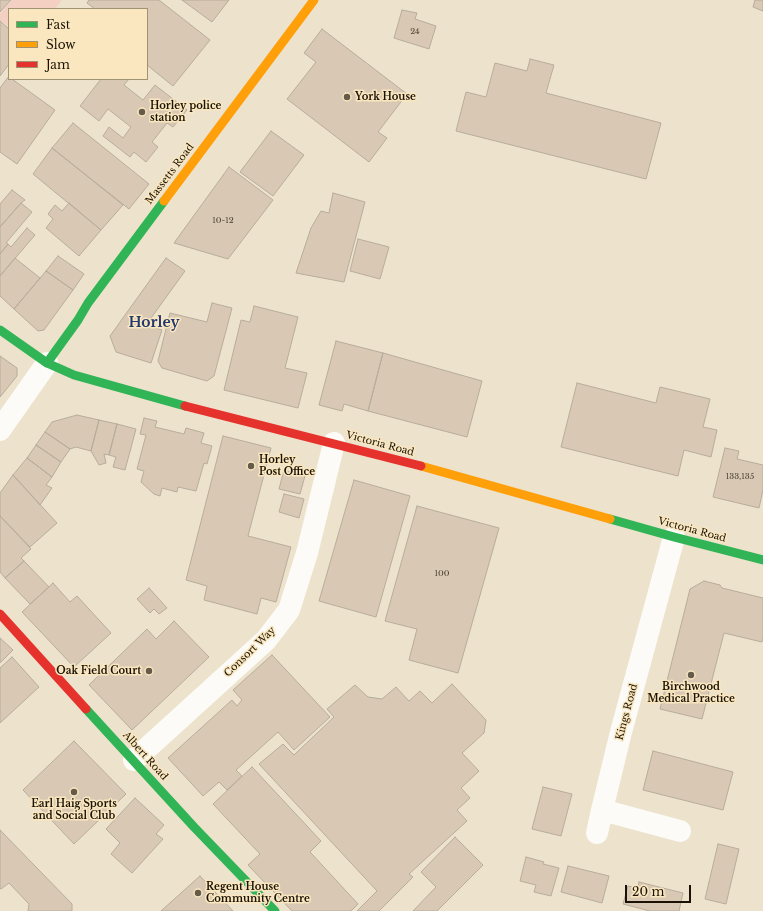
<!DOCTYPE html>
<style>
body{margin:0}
#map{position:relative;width:763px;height:911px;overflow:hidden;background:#ede2cc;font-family:"Libre Baskerville",serif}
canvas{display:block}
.legend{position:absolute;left:8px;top:8px;width:140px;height:72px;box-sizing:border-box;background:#fae7bf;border:1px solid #a09275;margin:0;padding:5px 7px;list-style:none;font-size:12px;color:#1a1305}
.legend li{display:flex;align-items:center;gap:8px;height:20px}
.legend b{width:20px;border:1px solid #a09275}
.scale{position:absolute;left:625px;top:885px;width:66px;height:18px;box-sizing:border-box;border:2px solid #1a1305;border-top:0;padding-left:5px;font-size:12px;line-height:14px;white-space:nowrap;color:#1a1305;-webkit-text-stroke:3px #fae7bf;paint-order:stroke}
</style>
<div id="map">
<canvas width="763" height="911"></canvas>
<ul class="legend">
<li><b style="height:5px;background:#30b455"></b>Fast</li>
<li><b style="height:5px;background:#ff9f0a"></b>Slow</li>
<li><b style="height:5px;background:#e5322d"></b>Jam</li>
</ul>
<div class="scale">20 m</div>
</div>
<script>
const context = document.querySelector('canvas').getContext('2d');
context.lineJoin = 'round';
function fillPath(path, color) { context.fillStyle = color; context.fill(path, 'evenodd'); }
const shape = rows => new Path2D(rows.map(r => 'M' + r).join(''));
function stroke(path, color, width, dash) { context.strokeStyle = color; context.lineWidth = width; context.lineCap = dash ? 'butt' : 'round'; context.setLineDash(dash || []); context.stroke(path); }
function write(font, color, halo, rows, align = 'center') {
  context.font = font + ' "Libre Baskerville",serif'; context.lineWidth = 3; context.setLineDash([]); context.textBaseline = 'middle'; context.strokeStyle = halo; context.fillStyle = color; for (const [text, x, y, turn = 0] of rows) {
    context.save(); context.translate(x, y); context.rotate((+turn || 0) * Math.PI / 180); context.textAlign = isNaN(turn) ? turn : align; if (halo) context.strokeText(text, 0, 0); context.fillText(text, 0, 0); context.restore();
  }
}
fillPath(shape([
 [12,0,62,0,55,9,9,9,9,27,0,20,0,14]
]), '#f4d0c2');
const building = shape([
 [0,0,11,0,0,12,0,0],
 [89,0,159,0,210,40,173,86,147,65,147,9,95,9,87,3,89,0],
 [182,0,229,0,212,22,182,0],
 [755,0,763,0,763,11,753,7,755,0],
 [402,10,417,13,415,19,436,26,429,49,394,38,402,10],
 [0,21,9,29,9,64,0,76,0,21],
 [322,29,407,94,378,132,387,138,369,162,287,99,316,62,304,53,322,29],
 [530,59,554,65,546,93,661,123,646,179,456,131,466,92,486,97,495,63,527,71,530,59],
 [9,76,9,79,12,79,55,110,17,164,0,152,0,88,9,76],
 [101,79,129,79,124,85,143,100,155,85,187,110,173,127,167,123,152,142,158,147,146,162,134,152,130,157,103,136,109,127,123,138,131,127,108,109,99,121,80,106,101,79],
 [73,123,149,184,129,209,52,148,73,123],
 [271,131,304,155,273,196,240,172,271,131],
 [52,148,123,205,101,230,33,174,52,148],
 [229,167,273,200,228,259,174,243,229,167],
 [12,190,25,200,21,203,0,227,0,204,12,190],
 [333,193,365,202,344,282,296,273,311,228,321,211,329,213,333,193],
 [21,203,32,212,6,243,8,244,0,254,0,227,21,203],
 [69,203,101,230,79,256,46,228,53,219,48,214,55,205,62,211,69,203],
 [27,228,35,235,0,276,0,254,8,244,11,247,27,228],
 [358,239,389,247,380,279,350,271,358,239],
 [58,256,84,274,73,290,46,271,58,256],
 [15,258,40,278,14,309,0,296,0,276,15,258],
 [166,258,185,271,146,325,162,330,151,363,116,352,110,336,166,258],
 [46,271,73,290,44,330,38,331,14,309,46,271],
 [212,303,232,308,214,376,207,381,162,368,158,361,170,313,207,322,212,303],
 [254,306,298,317,285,368,307,373,298,408,224,390,241,320,250,322,254,306],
 [336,341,383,353,368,411,344,404,342,411,319,405,336,341],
 [383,353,482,381,467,437,368,411,383,353],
 [0,356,17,368,17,376,0,397,0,356],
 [577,383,656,403,660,387,710,399,703,427,717,430,711,457,684,450,678,476,561,447,577,383],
 [77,415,99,420,91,451,76,447,70,449,45,432,52,422,77,415],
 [144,418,157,421,155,427,184,434,186,428,204,433,201,443,212,446,207,464,204,463,196,491,178,487,177,492,162,488,160,496,154,494,141,482,144,471,137,469,146,435,140,434,144,418],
 [99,420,117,424,109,455,104,454,106,463,99,465,91,451,99,420],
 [117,424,136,429,125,470,113,467,116,457,109,455,117,424],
 [45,432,70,449,61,462,36,445,45,432],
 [223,436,271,448,248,536,291,547,276,602,261,598,257,614,204,600,207,586,186,580,223,436],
 [36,445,61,462,52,477,27,458,36,445],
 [725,448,739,451,737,459,763,465,763,490,759,508,713,497,725,448],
 [27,458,52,477,46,485,52,488,40,505,13,475,27,458],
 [284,470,305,476,300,494,279,489,284,470],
 [13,475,57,523,30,547,0,516,0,493,13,475],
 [354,480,410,496,376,617,319,601,354,480],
 [284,494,304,499,299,518,279,512,284,494],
 [417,506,499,528,458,673,409,660,417,629,385,621,417,506],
 [0,516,31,549,21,558,24,561,5,578,0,572,0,516],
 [24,561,49,587,30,604,5,578,24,561],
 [704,581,720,585,722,588,763,598,763,638,762,642,724,633,702,719,660,709,690,589,704,581],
 [53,583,70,602,77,596,111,633,74,667,22,612,53,583],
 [149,588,167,608,159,614,154,609,150,613,137,599,149,588],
 [174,621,209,657,132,730,89,685,147,629,156,639,174,621],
 [0,638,13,650,0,663,0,638],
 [272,655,330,717,294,750,278,732,236,770,242,776,227,790,219,782,203,796,168,758,232,700,237,706,242,700,233,690,272,655],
 [12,657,39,687,0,723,0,668,12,657],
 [452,684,486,720,484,733,462,753,479,771,461,788,470,798,457,810,467,821,409,874,413,877,379,911,357,911,377,891,259,764,283,744,294,755,334,717,327,709,355,685,368,697,382,699,396,687,409,701,420,691,432,703,452,684],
 [74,741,126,794,74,844,23,790,74,741],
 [653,751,733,772,723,810,643,790,653,751],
 [252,767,321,841,310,852,358,904,351,911,292,911,248,865,260,854,213,804,252,767],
 [543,787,572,794,561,836,532,829,543,787],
 [135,798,164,825,156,834,163,839,132,873,111,854,120,843,106,829,135,798],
 [0,830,72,904,72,911,28,911,29,904,9,883,1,889,0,888,0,830],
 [455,837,483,865,437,911,413,911,436,887,421,872,455,837],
 [718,844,739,849,726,904,705,899,718,844],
 [526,857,544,862,543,864,559,868,551,896,534,892,536,885,520,881,526,857],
 [568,866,609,876,602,903,561,892,568,866],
 [200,876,233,911,161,911,200,876],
 [639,882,683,893,679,911,650,911,623,904,628,886,638,888,639,882]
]);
fillPath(building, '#d9c9b4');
stroke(building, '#b7ac9c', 1);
stroke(shape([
 [0,430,47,363],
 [674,537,621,732,602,810,680,831],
 [134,760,266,640,289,610,307,553,334,443],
 [597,833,602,810]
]), '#fcfbf7', 22);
stroke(shape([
 [0,330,47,363,74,375,185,406],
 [47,363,78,320,88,303,164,201],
 [610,519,674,537,763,560],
 [86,709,194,827,275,911]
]), '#30b455', 9);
stroke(shape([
 [164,201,314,0],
 [421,466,610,519]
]), '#ff9f0a', 9);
stroke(shape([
 [185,406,421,466],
 [0,614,86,709]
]), '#e5322d', 9);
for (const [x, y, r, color] of [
 [347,97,4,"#645b4b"],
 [142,112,4,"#645b4b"],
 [251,466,4,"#645b4b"],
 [149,671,4,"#645b4b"],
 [691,675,4,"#645b4b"],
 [74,792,4,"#645b4b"],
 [198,893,4,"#645b4b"]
]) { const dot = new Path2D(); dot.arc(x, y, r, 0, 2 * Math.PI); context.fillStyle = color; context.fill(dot); stroke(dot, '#fae7bf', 1.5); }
write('8px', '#4b4232', null, [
 ["24",415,32],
 ["10-12",223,221],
 ["133,135",740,477],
 ["100",442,574]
]);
write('bold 10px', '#1a1305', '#fae7bf', [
 ["York House",355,97],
 ["Horley police",150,106],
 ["station",150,118],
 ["Horley",259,460],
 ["Post Office",259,472],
 ["Oak Field Court",141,671,"right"],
 ["Birchwood",691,687,"center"],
 ["Medical Practice",691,699,"center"],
 ["Earl Haig Sports",74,804,"center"],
 ["and Social Club",74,816,"center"],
 ["Regent House",206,887],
 ["Community Centre",206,899]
], 'left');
write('10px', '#1a1305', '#fae7bf', [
 ["Massetts Road",170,174,-53],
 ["Victoria Road",380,444,15],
 ["Victoria Road",692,530,15],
 ["Consort Way",250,652,-44],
 ["Kings Road",627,712,-75],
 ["Albert Road",145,756,48]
]);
write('bold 14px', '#22386f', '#fae7bf', [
 ["Horley",154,323]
]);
</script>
